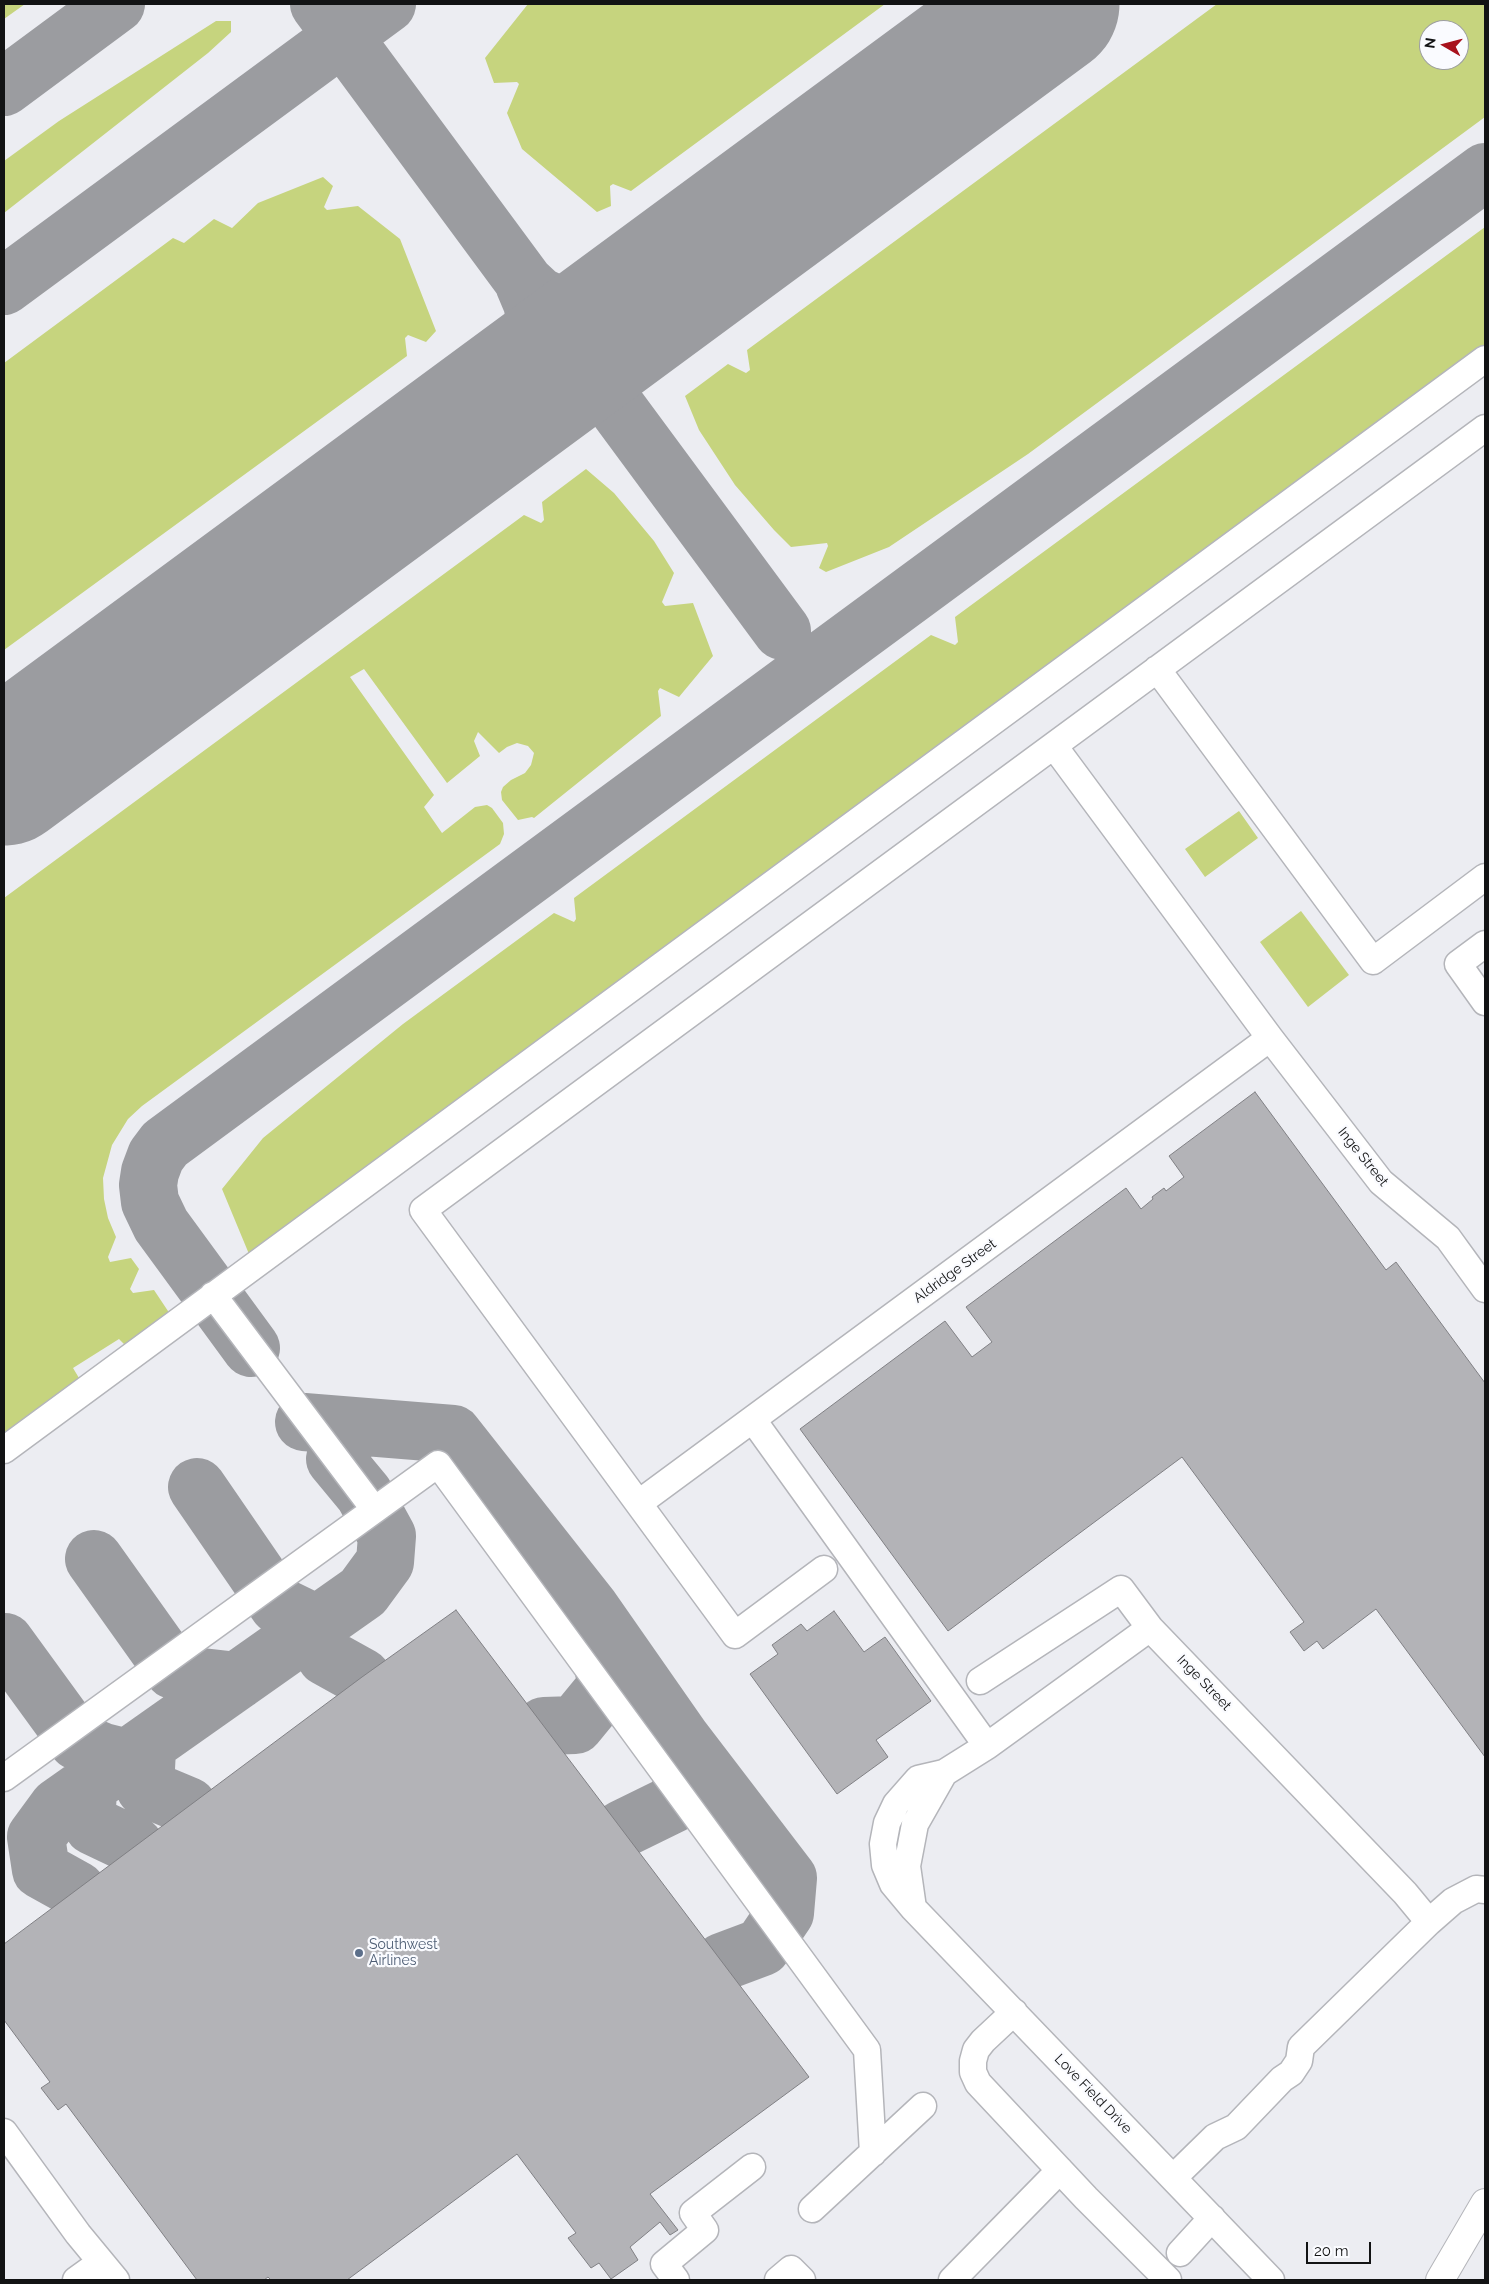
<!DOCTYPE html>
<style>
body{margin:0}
#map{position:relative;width:1489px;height:2284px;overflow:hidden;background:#ecedf2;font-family:Raleway,sans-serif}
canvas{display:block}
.frame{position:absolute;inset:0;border:5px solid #121314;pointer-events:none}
.north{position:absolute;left:1419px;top:20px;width:50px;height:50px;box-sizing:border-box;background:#fafbff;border:1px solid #9d9ea1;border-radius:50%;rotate:278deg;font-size:14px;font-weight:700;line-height:20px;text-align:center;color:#121314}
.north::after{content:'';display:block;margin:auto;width:18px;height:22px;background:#a8121d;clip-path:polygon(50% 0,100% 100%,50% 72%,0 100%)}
.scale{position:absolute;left:1306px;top:2242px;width:65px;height:22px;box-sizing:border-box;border:2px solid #121314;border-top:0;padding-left:6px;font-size:15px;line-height:18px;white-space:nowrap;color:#121314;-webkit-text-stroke:4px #fafbff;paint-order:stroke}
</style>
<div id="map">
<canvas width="1489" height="2284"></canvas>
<div class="frame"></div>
<div class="north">N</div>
<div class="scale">20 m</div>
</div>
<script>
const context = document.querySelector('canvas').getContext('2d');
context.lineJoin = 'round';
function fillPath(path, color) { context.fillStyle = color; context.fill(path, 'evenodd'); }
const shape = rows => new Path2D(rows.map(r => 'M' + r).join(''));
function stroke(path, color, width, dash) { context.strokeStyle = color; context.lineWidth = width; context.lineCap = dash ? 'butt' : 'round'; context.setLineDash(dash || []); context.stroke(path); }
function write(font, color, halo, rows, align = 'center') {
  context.font = font + ' Raleway,sans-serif'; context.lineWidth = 4.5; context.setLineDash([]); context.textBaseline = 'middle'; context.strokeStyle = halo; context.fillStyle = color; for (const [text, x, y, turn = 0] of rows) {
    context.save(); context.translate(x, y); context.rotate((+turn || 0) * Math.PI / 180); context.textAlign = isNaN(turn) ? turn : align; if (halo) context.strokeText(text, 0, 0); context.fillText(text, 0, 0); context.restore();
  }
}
fillPath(shape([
 [4,4,25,4,4,19],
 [528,4,885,4,631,191,613,184,610,186,611,206,597,212,522,149,507,113,519,84,517,82,494,83,485,58],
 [1217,4,1485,4,1485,117,1028,454,889,547,826,572,819,568,828,546,827,543,791,547,774,530,735,485,699,430,685,396,728,364,746,373,750,370,747,350],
 [1429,30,1459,30,1459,60,1429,60],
 [216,21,231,21,231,32,208,53,4,213,4,161,59,121],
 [323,177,333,186,324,207,327,210,358,206,400,239,436,331,426,342,408,335,405,338,407,356,4,650,4,363,173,238,184,243,214,219,232,228,258,203],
 [1485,227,1485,346,249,1254,222,1189,263,1138,403,1024,554,913,574,922,576,919,574,898,931,635,955,645,958,642,955,617],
 [586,469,614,493,654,541,674,573,662,602,665,606,693,603,713,656,679,697,660,688,658,691,661,716,534,818,532,817,518,820,502,800,501,792,503,787,511,780,525,773,531,765,534,753,528,746,517,743,507,747,499,753,478,732,474,741,480,756,447,783,364,669,350,677,434,795,424,807,442,833,475,807,487,805,492,808,503,823,504,834,500,844,142,1106,128,1119,112,1145,103,1178,104,1199,108,1218,116,1237,108,1257,110,1262,131,1258,139,1269,130,1289,133,1293,154,1290,170,1314,126,1346,119,1339,73,1368,79,1378,4,1434,4,898,524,515,541,523,544,520,542,502],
 [1239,811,1258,838,1205,877,1185,849],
 [1301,911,1349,975,1308,1007,1260,942]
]), '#c6d47e');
stroke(shape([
 [319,4,782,631],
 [4,87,116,4],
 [525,283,539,296,569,310,611,314,619,313,634,308],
 [4,286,387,4],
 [511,398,523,384,532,358,536,338,536,322,532,303,524,284],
 [251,1348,161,1225,150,1202,148,1185,150,1172,156,1156,165,1144,1485,172],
 [304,1422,453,1434,591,1609,681,1738,788,1878,785,1913,762,1947,722,1962],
 [197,1487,278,1605,317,1624,313,1635,326,1657,362,1677],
 [94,1559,173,1670,193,1676,237,1681],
 [5,1642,77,1741,103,1752,127,1758],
 [544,1726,575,1725,607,1686,595,1628],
 [155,1739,147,1749,145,1788,188,1806],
 [88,1786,87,1810,93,1826,135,1846],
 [622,1829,673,1804,691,1772,681,1738],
 [77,1890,41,1870,36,1837,58,1807,363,1592,385,1562,387,1536,364,1494,335,1459]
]), '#9b9ca0', 58);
stroke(shape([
 [4,773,1047,4]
]), '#9b9ca0', 145);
const building = shape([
 [1255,1092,1386,1270,1396,1262,1485,1383,1485,1757,1376,1609,1323,1649,1317,1641,1304,1651,1290,1632,1304,1622,1182,1457,948,1631,800,1429,945,1321,972,1357,992,1342,966,1307,1126,1188,1141,1209,1153,1199,1152,1197,1164,1188,1166,1191,1184,1177,1169,1156,1255,1092],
 [456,1610,809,2077,650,2194,678,2230,670,2235,660,2222,630,2247,638,2260,611,2279,599,2263,591,2268,568,2238,576,2233,517,2154,347,2280,271,2280,268,2277,264,2280,197,2280,66,2104,58,2110,41,2088,50,2082,4,2020,4,1944,362,1677,456,1610],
 [834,1611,864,1652,885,1637,931,1701,876,1740,888,1757,837,1794,750,1674,778,1654,772,1645,801,1624,807,1631,834,1611]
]);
fillPath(building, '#b3b3b7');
stroke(building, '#808084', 1);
const minor = shape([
 [1157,669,1373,961,1485,877],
 [1054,746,1270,1038,1381,1182,1448,1238,1485,1289],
 [1485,944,1458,964,1485,1002],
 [213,1295,374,1509],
 [753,1420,987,1746],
 [4,1450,1485,359],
 [639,1503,1270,1038],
 [824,1569,735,1635,423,1210,1485,428],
 [980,1681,1121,1589,1150,1628],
 [4,1778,438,1464,867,2050,873,2153],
 [913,1908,907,1866,915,1824,944,1773],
 [1014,2012,983,2041,976,2050,973,2061,973,2072,978,2083,1086,2198,1168,2280],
 [4,2132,78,2234,116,2280],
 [1173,2178,1215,2137,1236,2127,1282,2079,1291,2073,1299,2061,1301,2047,1429,1922,1453,1901,1476,1889,1485,1890],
 [812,2209,923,2106],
 [1180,2253,1212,2218],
 [76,2280,101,2262],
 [676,2280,664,2264,705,2230,693,2213,752,2167],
 [778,2280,791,2269,802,2280],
 [952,2280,1060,2170],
 [1271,2280,913,1908,893,1884,885,1865,883,1844,887,1823,896,1804,918,1779,944,1773,987,1746,1150,1628,1405,1893,1429,1922]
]);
const major = shape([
 [1440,2280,1485,2203]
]);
stroke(minor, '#b4b5ba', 29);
stroke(major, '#b4b5ba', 30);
stroke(minor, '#fff', 26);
stroke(major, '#fff', 28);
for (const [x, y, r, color] of [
 [359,1953,5,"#5c6f8a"]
]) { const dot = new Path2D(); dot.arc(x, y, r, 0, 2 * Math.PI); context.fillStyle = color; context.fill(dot); stroke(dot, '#fafbff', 2); }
write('14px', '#121314', '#fafbff', [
 ["Inge Street",1363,1157,51],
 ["Aldridge Street",955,1271,-36],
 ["Inge Street",1204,1683,46],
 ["Love Field Drive",1093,2094,46]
]);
write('14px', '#4e5e75', '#fafbff', [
 ["Southwest",369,1945],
 ["Airlines",369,1961]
], 'left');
</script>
